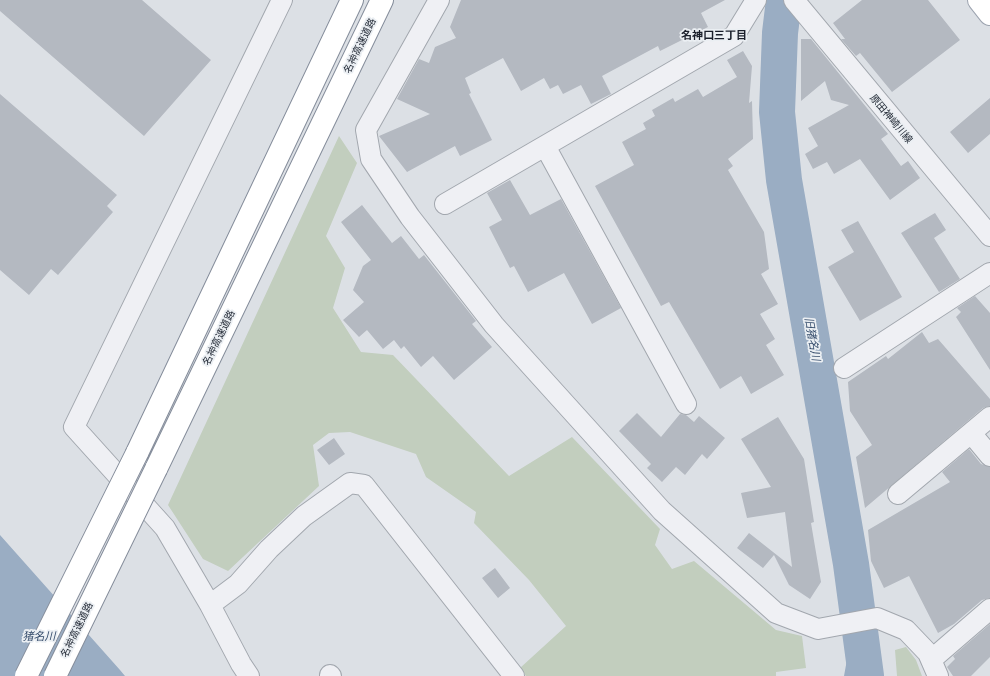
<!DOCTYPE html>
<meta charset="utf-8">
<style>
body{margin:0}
canvas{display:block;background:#dce0e5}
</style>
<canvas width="990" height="676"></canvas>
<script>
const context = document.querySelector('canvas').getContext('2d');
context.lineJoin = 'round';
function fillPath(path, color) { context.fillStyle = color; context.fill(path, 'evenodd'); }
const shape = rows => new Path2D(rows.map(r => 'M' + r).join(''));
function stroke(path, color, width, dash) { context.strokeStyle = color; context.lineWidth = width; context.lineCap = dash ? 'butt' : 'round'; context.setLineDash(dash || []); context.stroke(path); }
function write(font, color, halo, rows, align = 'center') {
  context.font = font + ' Inter,"Noto Sans JP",sans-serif'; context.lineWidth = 3.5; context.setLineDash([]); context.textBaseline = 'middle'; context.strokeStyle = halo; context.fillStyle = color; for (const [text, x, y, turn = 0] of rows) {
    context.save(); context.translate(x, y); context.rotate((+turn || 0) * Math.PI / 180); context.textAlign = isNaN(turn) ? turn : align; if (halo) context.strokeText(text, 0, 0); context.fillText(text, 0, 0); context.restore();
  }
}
fillPath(shape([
 [339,136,357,163,326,236,345,268,333,308,361,352,393,355,509,476,572,437,660,529,655,545,672,569,694,561,776,630,802,636,806,668,776,672,776,676,526,676,520,668,566,626,529,580,474,523,476,512,426,477,416,454,350,432,329,433,313,445,319,486,228,571,203,559,168,505],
 [906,647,916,660,922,676,897,676,895,650]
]), '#c2cebe');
fillPath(shape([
 [0,535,120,670,125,676,0,676],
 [880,649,881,676,844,676,848,654]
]), '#9aadc3');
stroke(shape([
 [784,0,780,33,777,112,784,180,851,564,866,676]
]), '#9aadc3', 36);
fillPath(shape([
 [0,0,142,0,211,60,144,136,0,11],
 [461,0,725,0,701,13,708,27,660,51,658,46,602,76,611,94,591,104,581,85,563,94,558,85,550,89,544,78,521,91,503,58,465,78,471,93,469,94,492,140,460,156,455,146,407,172,379,136,430,114,397,99,419,59,429,63,435,47,456,38,450,27],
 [862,0,928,0,960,40,892,92,860,53,856,56,841,39,845,39,833,23],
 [801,39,811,39,888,134,881,139,901,166,908,161,920,178,890,200,860,159,834,174,827,162,813,169,805,154,818,146,808,128,849,105,831,100,825,81,801,101],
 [743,51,752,66,749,103,752,101,753,139,728,159,733,166,728,170,764,232,769,269,761,274,778,304,760,314,775,339,766,345,784,375,751,394,741,376,720,389,669,302,661,306,595,186,634,165,622,142,646,129,643,123,655,116,652,110,673,98,675,102,698,89,703,97,737,77,727,60],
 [0,94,117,195,107,206,113,212,58,275,51,269,29,295,0,270],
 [990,98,990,134,968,153,950,132],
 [510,180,530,215,561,199,621,308,592,324,564,273,528,292,514,266,510,268,489,227,502,220,487,193],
 [362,205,392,243,401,236,419,259,424,255,476,321,472,324,492,347,454,380,433,356,421,367,404,346,401,349,394,340,383,349,367,330,359,337,343,320,364,302,353,290,363,266,371,260,341,222],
 [935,213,946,230,934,238,960,279,939,292,901,233],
 [858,221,902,297,860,321,828,267,854,252,841,230],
 [975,296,990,313,990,370,956,317,961,312,957,308],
 [922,332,929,343,938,339,990,399,990,406,983,408,865,508,856,457,872,445,850,411,848,382,886,356,888,359],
 [637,413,661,437,680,414,686,415,694,422,699,416,725,438,707,459,702,454,685,475,676,467,662,482,647,468,651,464,619,431],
 [778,417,804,459,814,522,811,523,821,582,810,599,789,585,774,555,763,568,737,548,749,533,792,567,785,512,747,518,741,493,771,487,741,439],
 [334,438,345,454,329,465,317,450],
 [969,449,981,464,990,467,990,598,982,600,954,624,938,633,909,576,884,588,871,561,868,530,950,482,942,472],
 [495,568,510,588,498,598,482,578],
 [990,624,990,657,971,676,953,676,947,667,955,659,953,656]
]), '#b4b9c1');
const minor = shape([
 [439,0,366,130,371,159,410,217,494,325,662,511,776,613,818,629,877,618,906,630,928,653,938,676],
 [794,0,990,236],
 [545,146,686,404],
 [445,204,734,36,756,0],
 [844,368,990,273],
 [971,433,990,456],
 [898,494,990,417],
 [210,605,238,584,269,549,304,516,350,483,364,485,514,676],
 [931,660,990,609],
 [330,675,331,676],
 [249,676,241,664,210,605,165,528,74,427,282,0]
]);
const major = shape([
 [979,0,990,14]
]);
const highway = shape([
 [137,453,352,0],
 [156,469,382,0]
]);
stroke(minor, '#a2a7ae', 22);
stroke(major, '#9da4b0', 24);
stroke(highway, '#858d9b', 24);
stroke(minor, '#eff0f4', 20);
stroke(major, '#fff', 22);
stroke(highway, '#fff', 22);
const highwayBridge = shape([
 [26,676,137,453],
 [55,676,156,469]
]);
stroke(highwayBridge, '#858d9b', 24, []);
stroke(highwayBridge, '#fff', 22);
write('10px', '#272e3a', '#ebeff3', [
 ["名神高速道路",360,46,-64],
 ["原田神崎川線",891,119,50],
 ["名神高速道路",219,338,-64],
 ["名神高速道路",77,630,-64]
]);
write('bold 11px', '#1a1f2b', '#ebeff3', [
 ["名神口三丁目",714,36]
]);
write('italic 11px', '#354c6b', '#ebeff3', [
 ["旧猪名川",812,339,80],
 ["猪名川",39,637]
]);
</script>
